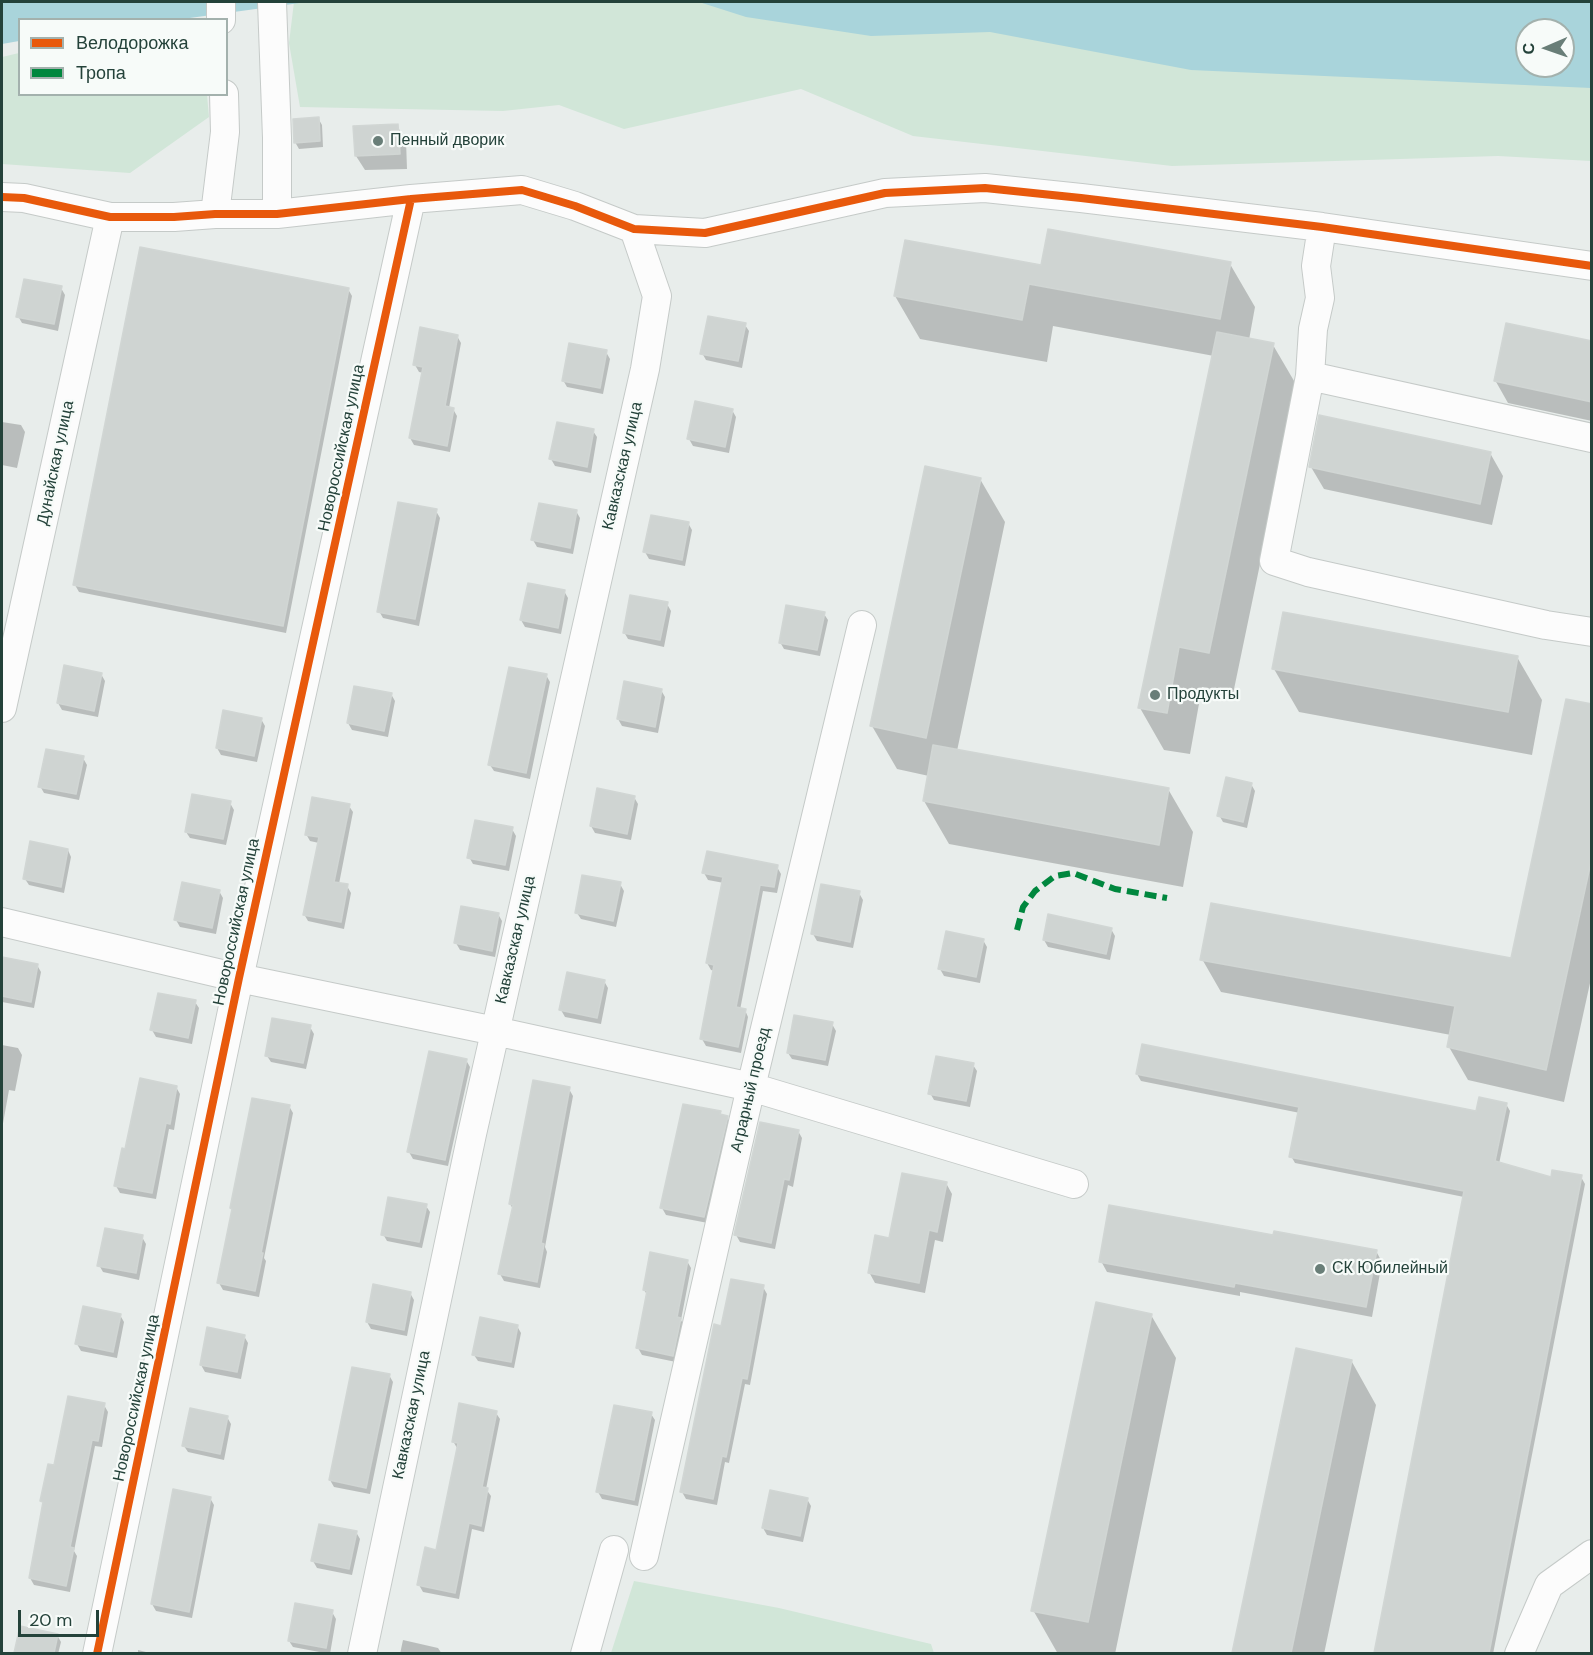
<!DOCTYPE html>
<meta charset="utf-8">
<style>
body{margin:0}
#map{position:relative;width:1593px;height:1655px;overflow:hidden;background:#e8edeb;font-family:"DM Sans",sans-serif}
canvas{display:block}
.frame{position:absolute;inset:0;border:3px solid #24423a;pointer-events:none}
.legend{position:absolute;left:18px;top:18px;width:210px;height:78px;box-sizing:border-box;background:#f7fbf9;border:2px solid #a3b1ad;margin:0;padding:8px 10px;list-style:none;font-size:18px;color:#24423a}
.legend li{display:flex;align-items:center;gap:12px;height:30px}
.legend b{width:30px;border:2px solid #a3b1ad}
.north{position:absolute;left:1515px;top:18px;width:60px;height:60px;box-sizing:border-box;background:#f7fbf9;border:2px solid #a3b1ad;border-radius:50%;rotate:268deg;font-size:16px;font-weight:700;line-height:24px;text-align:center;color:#24423a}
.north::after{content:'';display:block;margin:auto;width:21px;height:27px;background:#697e78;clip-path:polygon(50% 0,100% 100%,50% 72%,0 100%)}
.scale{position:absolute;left:18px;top:1610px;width:81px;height:27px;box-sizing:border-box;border:3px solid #24423a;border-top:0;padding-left:8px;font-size:18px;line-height:21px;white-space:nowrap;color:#24423a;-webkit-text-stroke:4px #f7fbf9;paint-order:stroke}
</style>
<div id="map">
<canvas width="1593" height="1655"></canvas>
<div class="frame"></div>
<ul class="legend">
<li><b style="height:8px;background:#e8590c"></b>Велодорожка</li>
<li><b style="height:8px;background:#00873e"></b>Тропа</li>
</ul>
<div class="north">С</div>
<div class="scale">20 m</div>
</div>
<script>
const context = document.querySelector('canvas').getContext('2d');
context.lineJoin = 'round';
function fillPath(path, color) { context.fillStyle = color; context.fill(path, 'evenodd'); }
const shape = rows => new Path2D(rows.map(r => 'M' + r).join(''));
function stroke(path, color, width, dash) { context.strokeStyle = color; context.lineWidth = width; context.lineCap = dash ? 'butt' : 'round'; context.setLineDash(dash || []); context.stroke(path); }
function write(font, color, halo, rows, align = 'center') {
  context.font = font + ' "DM Sans",sans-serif'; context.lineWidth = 4.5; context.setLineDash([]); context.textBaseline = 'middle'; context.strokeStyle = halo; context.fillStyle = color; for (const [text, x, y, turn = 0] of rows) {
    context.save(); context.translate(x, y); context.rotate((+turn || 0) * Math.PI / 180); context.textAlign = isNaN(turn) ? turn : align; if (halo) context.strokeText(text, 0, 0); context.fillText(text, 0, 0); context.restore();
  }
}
fillPath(shape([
 [294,2,943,2,1527,66,1591,66,1591,161,1498,156,1172,166,913,136,801,89,624,129,559,105,503,111,300,107,289,43],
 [19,53,20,94,207,95,209,117,130,173,2,164,2,57],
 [634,1581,779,1608,931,1644,934,1653,611,1653]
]), '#d1e6d8');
fillPath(shape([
 [2,2,307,2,175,20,20,20,19,41,2,44],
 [699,2,1591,2,1591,88,1191,70,990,32,871,36,746,17],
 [1527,30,1563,30,1563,66,1527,66]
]), '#a9d4db');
fillPath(shape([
 [318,118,322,125,323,147,299,149,295,142],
 [397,126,406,140,407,169,365,170,356,156],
 [1230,264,1255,307,1249,340,1273,345,1297,386,1233,694,1202,687,1190,754,1164,750,1140,708,1214,356,1053,326,1047,362,920,339,895,296,1042,266],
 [61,288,65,295,58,331,22,323,18,316],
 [348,289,352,296,286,633,79,592,75,585],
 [745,325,749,331,742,368,706,360,702,353],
 [457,336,461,343,449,408,453,409,457,416,450,452,414,445,410,438,424,373,419,372,415,365],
 [1592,342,1592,421,1508,403,1495,380],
 [606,352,610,359,603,394,567,387,563,380],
 [732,410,736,417,729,453,693,446,689,439],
 [2,422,21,425,25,432,17,468,2,465],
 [593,431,597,437,591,473,555,466,551,459],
 [1490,453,1503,476,1492,525,1324,489,1311,467],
 [980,479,1005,522,957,751,1168,789,1193,832,1183,887,949,844,924,801,929,776,897,769,872,726],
 [436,511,440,518,419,626,383,618,379,611],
 [576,511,580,518,573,554,537,547,533,540],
 [688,523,692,530,685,566,649,559,645,552],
 [564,591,568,598,561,634,525,627,521,620],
 [667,604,671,611,664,647,628,639,624,632],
 [824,614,828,620,820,656,784,649,780,642],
 [1517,657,1542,700,1532,755,1299,712,1274,669],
 [101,674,105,681,98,717,62,710,58,703],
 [546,675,550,682,530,779,494,771,490,765],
 [661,690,665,697,658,733,622,726,618,719],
 [391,694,395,701,388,737,352,730,348,723],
 [1592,706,1592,974,1564,1102,1468,1080,1449,1047,1451,1035,1221,992,1202,959,1512,960],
 [261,719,265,726,257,762,221,755,217,748],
 [83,758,87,765,79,800,44,793,40,786],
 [1251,784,1255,791,1247,828,1223,822,1219,815],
 [634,797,638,804,631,840,595,833,591,826],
 [230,803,234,810,226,845,190,838,186,832],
 [349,806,353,812,339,884,347,886,351,893,344,929,308,921,304,914,319,843,310,841,306,834],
 [512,829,516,836,509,871,473,864,469,857],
 [68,850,71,857,64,893,29,885,25,879],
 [777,867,781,874,777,893,763,891,740,1010,745,1010,748,1017,741,1053,706,1046,702,1039,715,971,711,970,707,963,724,883,708,880,704,873],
 [620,884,624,891,616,927,581,919,577,913],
 [219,891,223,898,216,934,180,927,176,920],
 [859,893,863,900,853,948,817,941,813,934],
 [498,914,502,921,495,957,460,950,456,943],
 [1111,929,1115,936,1110,960,1048,947,1044,940],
 [983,940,987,947,980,983,944,976,940,969],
 [2,958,37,965,41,972,34,1008,2,1002],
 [604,981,608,988,601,1024,565,1017,561,1010],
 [195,1002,199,1008,192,1044,156,1037,152,1030],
 [832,1024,836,1031,828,1066,792,1059,788,1053],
 [310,1027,314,1034,306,1069,271,1062,267,1056],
 [2,1045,18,1048,22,1055,15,1091,9,1090,2,1129],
 [466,1060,470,1067,448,1166,413,1159,409,1152],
 [973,1065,977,1071,970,1107,934,1100,930,1093],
 [1137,1074,1477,1113,1506,1104,1510,1111,1499,1164,1552,1179,1581,1177,1585,1184,1493,1654,1376,1654,1464,1197,1295,1163,1291,1156,1300,1113,1141,1081],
 [176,1087,180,1094,174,1130,169,1129,156,1199,120,1193,116,1186,127,1150],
 [569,1089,573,1096,545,1247,547,1252,540,1288,504,1281,500,1274,513,1209,510,1204],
 [289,1106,293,1113,264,1258,266,1261,259,1297,223,1290,219,1283],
 [720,1113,722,1116,727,1117,730,1124,708,1223,666,1215,662,1208],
 [798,1131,802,1138,793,1187,788,1185,775,1249,740,1242,736,1235],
 [946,1183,952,1194,943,1242,935,1240,925,1293,875,1283,869,1272,891,1239],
 [426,1206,430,1212,422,1248,387,1241,383,1234],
 [142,1237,146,1244,139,1280,103,1272,99,1265],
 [1274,1237,1376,1251,1382,1262,1372,1317,1240,1292,1240,1296,1107,1272,1101,1261],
 [687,1261,691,1268,681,1320,684,1326,676,1362,642,1355,638,1348,648,1296,644,1290],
 [763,1287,767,1294,750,1385,745,1384,729,1463,725,1462,717,1505,686,1499,682,1492,722,1327],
 [410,1293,414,1300,407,1336,371,1329,367,1322],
 [120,1315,124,1322,117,1358,81,1351,77,1344],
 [1151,1315,1176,1358,1115,1654,1058,1654,1033,1610],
 [517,1326,521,1333,514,1368,478,1361,474,1355],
 [244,1336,248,1343,241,1379,205,1372,201,1365],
 [1297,1350,1352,1362,1376,1405,1324,1654,1234,1654],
 [389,1375,393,1382,370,1494,334,1487,330,1480],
 [104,1405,108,1412,102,1447,95,1446,74,1551,77,1556,70,1592,34,1585,30,1578,44,1505,42,1501,55,1466],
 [496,1413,500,1419,486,1489,491,1496,484,1532,472,1529,459,1599,423,1592,419,1585,438,1551,457,1448,453,1441],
 [651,1414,655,1420,638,1506,602,1499,598,1492],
 [227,1417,231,1424,224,1460,188,1452,184,1446],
 [210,1498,214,1505,192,1618,156,1611,152,1604],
 [807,1499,811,1506,803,1542,767,1535,763,1528],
 [356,1532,360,1539,352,1575,317,1568,313,1561],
 [332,1612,336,1619,330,1654,293,1647,289,1641],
 [21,1628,57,1635,61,1642,58,1654,16,1654],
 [403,1640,438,1648,442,1654,400,1654],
 [138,1650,154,1654,138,1654]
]), '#0003');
const building = shape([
 [319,117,320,141,294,143,293,119,319,117],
 [398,124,400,154,355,156,353,126,398,124],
 [1048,229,1231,262,1220,319,1029,284,1022,320,894,296,905,240,1041,265,1048,229],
 [140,247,349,288,283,626,73,585,140,247],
 [24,279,62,286,54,324,16,317,24,279],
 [708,316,746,323,738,361,700,354,708,316],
 [1506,323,1592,341,1592,402,1494,381,1506,323],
 [420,327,458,335,445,406,454,408,447,446,409,438,423,367,413,365,420,327],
 [1217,332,1274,343,1209,653,1179,647,1167,713,1138,708,1217,332],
 [569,343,607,350,600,388,562,381,569,343],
 [695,401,733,409,725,447,687,439,695,401],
 [1319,415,1491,452,1480,504,1309,467,1319,415],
 [557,422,594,429,587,467,549,459,557,422],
 [925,466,981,478,926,738,870,726,925,466],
 [398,502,437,509,415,619,377,612,398,502],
 [539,503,577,510,570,548,531,540,539,503],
 [651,515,689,522,682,560,643,552,651,515],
 [528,583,565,590,558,628,520,620,528,583],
 [630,595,668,602,660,640,623,633,630,595],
 [786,605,825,612,817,650,779,643,786,605],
 [1283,612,1518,656,1508,712,1272,669,1283,612],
 [64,665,102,673,94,711,57,703,64,665],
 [509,667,547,674,526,773,488,765,509,667],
 [624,681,662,689,655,727,617,719,624,681],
 [354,686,392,693,384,731,347,723,354,686],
 [1566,699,1592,704,1592,857,1546,1070,1447,1047,1455,1006,1200,960,1211,903,1511,958,1566,699],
 [223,710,262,718,254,756,216,748,223,710],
 [933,745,1169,788,1159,845,923,801,933,745],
 [46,749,84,756,76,794,38,787,46,749],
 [1226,777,1252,783,1243,822,1217,816,1226,777],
 [597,788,635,796,627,834,590,826,597,788],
 [192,794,231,801,223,839,185,832,192,794],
 [312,797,350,804,334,882,348,884,341,922,303,915,319,837,305,835,312,797],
 [475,820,513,827,505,865,467,858,475,820],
 [30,841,68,849,61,887,23,879,30,841],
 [707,851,778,865,774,887,760,885,736,1007,746,1009,738,1047,700,1039,714,965,706,963,723,877,702,873,707,851],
 [582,875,621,882,613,921,575,913,582,875],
 [182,882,220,890,212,928,174,920,182,882],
 [821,884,860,891,850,942,811,934,821,884],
 [461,906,499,913,492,951,454,943,461,906],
 [1048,914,1112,928,1106,954,1043,940,1048,914],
 [946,931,984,939,976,977,938,969,946,931],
 [2,957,38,964,31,1002,2,996,2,957],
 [567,972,605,980,597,1018,559,1010,567,972],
 [158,993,196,1000,188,1038,150,1030,158,993],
 [794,1015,833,1022,825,1060,787,1053,794,1015],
 [272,1018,311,1025,303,1063,265,1056,272,1018],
 [1142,1044,1476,1111,1479,1097,1507,1103,1495,1161,1551,1177,1552,1170,1582,1175,1489,1653,1374,1653,1464,1191,1289,1157,1299,1107,1136,1074,1142,1044],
 [429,1051,467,1059,445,1160,407,1152,429,1051],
 [936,1056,974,1063,966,1101,928,1094,936,1056],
 [140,1078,177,1086,170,1124,166,1123,152,1193,114,1186,122,1148,125,1149,140,1078],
 [533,1080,570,1087,541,1243,544,1244,537,1282,498,1274,513,1205,509,1204,533,1080],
 [252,1098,290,1105,261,1253,263,1253,255,1291,217,1283,232,1209,230,1208,252,1098],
 [683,1104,721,1111,720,1114,728,1116,704,1217,660,1208,683,1104],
 [760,1122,799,1130,789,1180,784,1179,771,1243,734,1235,760,1122],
 [902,1173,947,1182,937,1232,929,1230,919,1283,868,1273,875,1235,889,1238,902,1173],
 [388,1197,427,1204,419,1242,381,1235,388,1197],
 [1109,1205,1273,1235,1274,1231,1377,1250,1366,1307,1235,1283,1234,1287,1099,1262,1109,1205],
 [105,1228,143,1235,136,1273,97,1266,105,1228],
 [650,1252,688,1260,677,1317,681,1318,673,1356,636,1348,647,1291,643,1290,650,1252],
 [731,1279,764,1285,747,1379,742,1378,726,1457,722,1456,713,1499,680,1492,714,1324,721,1326,731,1279],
 [373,1284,411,1292,404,1330,366,1322,373,1284],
 [1096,1302,1152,1314,1088,1622,1031,1611,1096,1302],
 [83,1306,121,1314,113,1352,75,1344,83,1306],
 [480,1317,518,1325,511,1362,472,1355,480,1317],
 [207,1327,245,1335,237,1372,200,1365,207,1327],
 [1296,1348,1352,1360,1291,1653,1232,1653,1296,1348],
 [352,1367,390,1374,366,1488,329,1480,352,1367],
 [68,1396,105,1403,98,1441,92,1440,70,1547,74,1548,66,1586,29,1578,43,1502,40,1501,48,1464,54,1465,68,1396],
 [459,1403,497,1411,482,1487,488,1488,481,1526,469,1523,455,1593,417,1585,425,1547,436,1550,458,1443,452,1442,459,1403],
 [614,1405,652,1412,634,1500,596,1492,614,1405],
 [190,1408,228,1416,220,1454,182,1446,190,1408],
 [173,1489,211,1497,189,1612,151,1604,173,1489],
 [770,1490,808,1498,800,1536,762,1528,770,1490],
 [319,1524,357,1531,349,1569,311,1561,319,1524],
 [295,1603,333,1610,326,1648,288,1641,295,1603],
 [20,1626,58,1634,54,1653,14,1653,20,1626]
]);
fillPath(building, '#cfd4d2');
stroke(building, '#d1d6d4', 1.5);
const minor = shape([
 [221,2,221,20],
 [272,2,277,138,277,214],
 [2,197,24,198,110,217,174,217,215,214,277,214,411,199,522,190,575,206,634,229,705,233,885,193,985,188,1081,198,1322,227,1592,266],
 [215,214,225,132,224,94],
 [1322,227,1316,266,1320,298,1313,329,1310,376,1274,561,1308,572,1546,625,1592,632],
 [1310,376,1592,438],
 [2,708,110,217],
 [2,922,239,978,495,1031,751,1087,1074,1184],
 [644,1556,751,1087,862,625],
 [97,1654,239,978,411,199],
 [362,1654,472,1134,645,369,657,296,634,229],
 [585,1654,614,1550],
 [1519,1654,1549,1585,1592,1554]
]);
stroke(minor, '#c5cac8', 30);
stroke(minor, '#fcfcfc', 28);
stroke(shape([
 [1017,930,1023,907,1035,891,1055,876,1073,873,1115,889,1167,898]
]), '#00873e', 6, [12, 6]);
stroke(shape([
 [2,197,24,198,110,217,174,217,215,214,277,214,411,199,522,190,575,206,634,229,705,233,885,193,985,188,1081,198,1322,227,1592,266],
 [97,1654,239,978,411,199]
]), '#e8590c', 8);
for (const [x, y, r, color] of [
 [378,141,6,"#697e78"],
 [1155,695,6,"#697e78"],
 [1320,1269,6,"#697e78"]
]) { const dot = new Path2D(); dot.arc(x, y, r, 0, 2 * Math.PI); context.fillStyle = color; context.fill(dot); stroke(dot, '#f7fbf9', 2); }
write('16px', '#24423a', '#f7fbf9', [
 ["Пенный дворик",390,141],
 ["Продукты",1167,695],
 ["СК Юбилейный",1332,1269]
], 'left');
write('16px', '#24423a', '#f7fbf9', [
 ["Новороссийская улица",342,448,-78],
 ["Дунайская улица",56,463,-78],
 ["Кавказская улица",623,466,-77],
 ["Новороссийская улица",237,922,-78],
 ["Кавказская улица",516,940,-77],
 ["Аграрный проезд",751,1090,-77],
 ["Новороссийская улица",137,1398,-78],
 ["Кавказская улица",412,1415,-78]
]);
</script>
